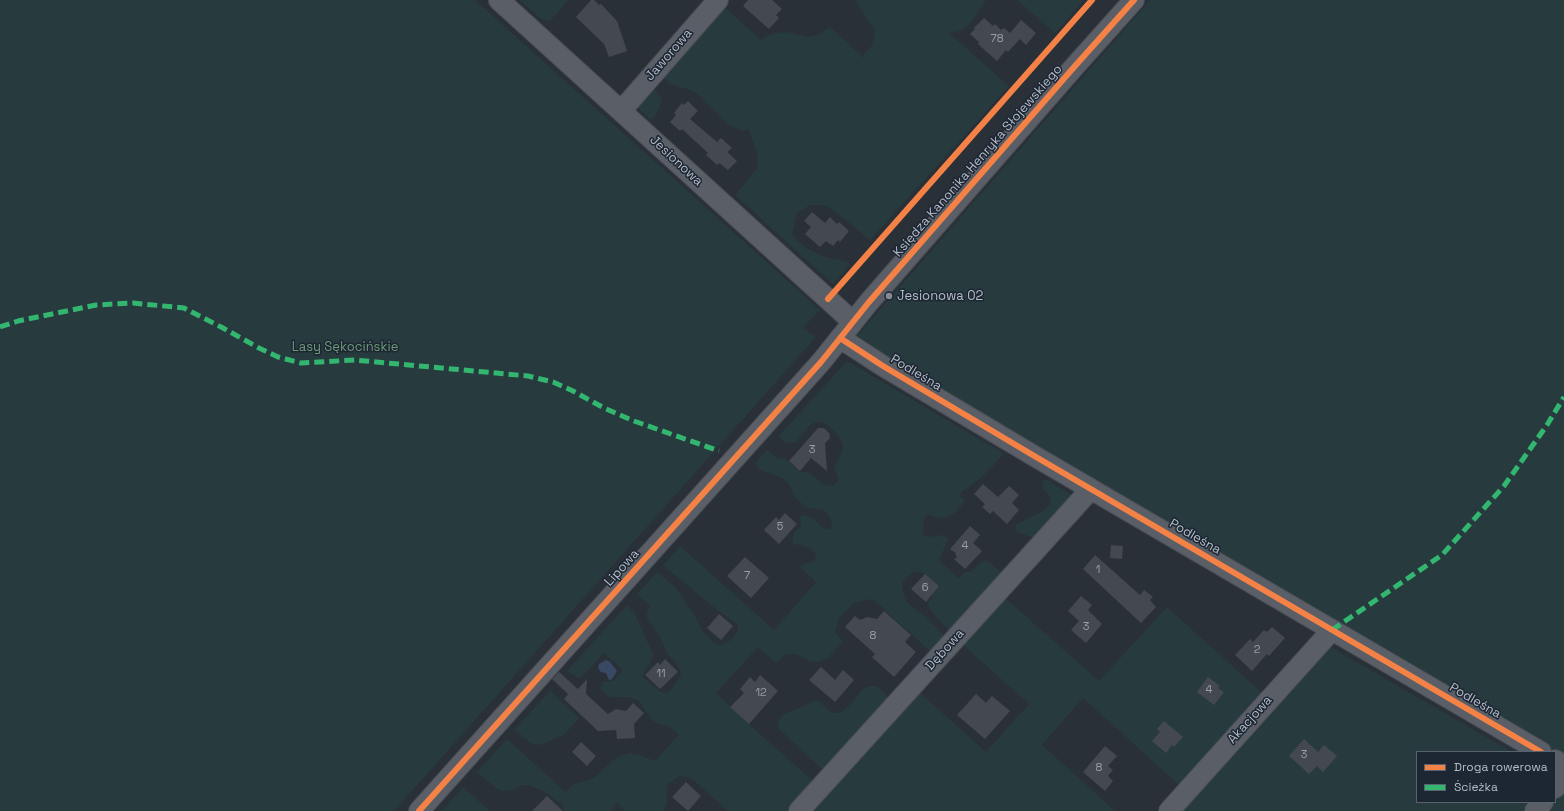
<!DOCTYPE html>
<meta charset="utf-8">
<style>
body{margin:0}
#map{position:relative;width:1564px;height:811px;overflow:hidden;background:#2a3038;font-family:"Space Grotesk",sans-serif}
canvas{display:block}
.legend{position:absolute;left:1416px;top:751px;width:140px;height:52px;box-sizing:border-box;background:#1d2633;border:1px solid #59626f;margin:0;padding:5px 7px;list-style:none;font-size:12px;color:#b4bcc9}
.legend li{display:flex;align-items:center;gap:8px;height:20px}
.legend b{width:20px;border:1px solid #59626f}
</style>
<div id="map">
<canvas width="1564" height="811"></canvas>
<ul class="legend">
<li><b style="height:5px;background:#f48246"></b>Droga rowerowa</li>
<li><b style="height:5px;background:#33b770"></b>Ścieżka</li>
</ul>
</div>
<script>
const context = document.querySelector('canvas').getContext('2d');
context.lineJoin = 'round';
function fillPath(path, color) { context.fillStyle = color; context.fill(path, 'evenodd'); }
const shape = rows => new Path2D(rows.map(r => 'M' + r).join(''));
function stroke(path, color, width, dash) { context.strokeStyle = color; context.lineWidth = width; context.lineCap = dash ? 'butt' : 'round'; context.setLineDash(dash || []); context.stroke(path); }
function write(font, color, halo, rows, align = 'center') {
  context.font = font + ' "Space Grotesk",sans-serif'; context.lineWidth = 3; context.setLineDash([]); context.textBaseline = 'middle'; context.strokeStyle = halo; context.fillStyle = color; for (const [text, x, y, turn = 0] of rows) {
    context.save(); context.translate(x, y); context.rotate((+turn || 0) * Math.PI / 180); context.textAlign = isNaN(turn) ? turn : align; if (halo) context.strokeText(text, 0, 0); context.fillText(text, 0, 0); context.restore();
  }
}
fillPath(shape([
 [0,0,475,0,820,310,803,328,816,337,394,811,0,811],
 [520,0,568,0,557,14,549,21,542,20],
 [855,0,986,0,974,18,966,27,959,31,949,33,1009,86,870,240,841,216,825,205,810,205,797,213,792,234,798,241,807,248,818,254,828,258,846,261,850,265,833,284,735,195,757,169,757,152,748,129,743,131,730,126,698,94,691,90,672,85,663,78,724,7,761,40,766,36,776,33,787,32,808,37,817,35,830,27,864,58,864,55,872,45,875,31],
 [1017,0,1084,0,1055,33],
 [1150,0,1564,0,1564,755,886,360,857,336],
 [654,88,661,98,661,103,657,113,651,120,639,109,639,105],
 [847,361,1003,453,993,466,989,468,985,474,968,488,962,491,960,496,965,501,956,512,944,518,935,517,927,514,924,518,923,532,924,535,928,537,941,535,946,537,948,540,939,560,958,578,966,572,971,572,979,564,986,560,1002,573,950,631,936,617,930,609,928,603,932,598,931,596,939,586,921,571,913,572,903,581,902,588,906,600,911,606,923,615,945,636,932,653,873,599,865,600,854,603,839,618,835,632,843,641,827,659,815,662,809,661,798,655,792,654,785,655,776,663,758,647,716,693,751,726,814,782,788,811,728,811,691,778,680,776,668,784,667,790,667,802,664,811,626,811,622,809,618,802,611,811,564,811,563,806,547,793,529,785,523,785,512,790,504,791,496,788,486,780,477,772,507,739,566,792,574,784,593,779,613,760,621,756,630,753,639,755,655,761,679,734,669,726,658,724,652,720,639,701,629,697,611,697,605,694,601,689,602,682,612,681,615,680,623,670,604,653,581,678,576,677,567,671,627,605,635,614,653,654,652,660,643,674,643,677,661,692,665,693,669,692,681,675,679,667,666,652,660,637,647,618,647,612,650,606,637,594,657,572,675,587,694,614,703,631,713,642,720,645,728,642,734,637,738,629,738,624,717,610,663,565,680,546,774,630,816,582,800,567,805,564,815,561,816,554,812,549,804,546,794,544,792,540,794,533,801,526,800,516,804,515,809,516,825,529,829,529,832,528,831,519,828,514,822,510,807,508,801,503,796,498,789,484,783,479,778,476,765,472,759,469,755,463,767,450,778,459,784,457,799,471,810,473,823,484,832,486,836,483,839,480,834,467,842,452,843,446,840,437,828,425,822,422,816,422,810,425,796,442,791,443,787,443,778,437],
 [1046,479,1072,495,1034,538,1017,532,1015,528,1017,524,1043,511,1049,505,1051,498,1043,489,1043,482],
 [1004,597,1099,681,1167,607,1262,693,1179,785,1083,698,1042,745,1115,811,812,811,919,692,986,752,1029,704,962,644],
 [1329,646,1512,752,1417,752,1417,802,1534,802,1525,811,1180,811],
 [870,686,874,686,880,688,890,700,824,771,779,729,777,723,783,715,817,700,832,713,840,713,852,703,863,689],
 [550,691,579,718,565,734,541,745,533,744,514,730],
 [463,787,490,811,442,811],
 [1564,792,1564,811,1547,811]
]), '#273a3e');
fillPath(shape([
 [606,660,610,662,617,671,612,679,609,680,606,673,601,672,598,668,599,664]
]), '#384963');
fillPath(shape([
 [591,0,594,0,599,5,601,4,617,21,627,51,609,57,604,44,576,17],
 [748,0,772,0,782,9,776,15,779,18,769,29,743,6],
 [984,18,993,26,995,24,1001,30,1004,28,1010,33,1021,20,1036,33,1026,45,1020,39,1008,52,1006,50,997,61,978,44,979,42,970,34,975,29,974,28],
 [688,101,698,111,690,119,717,142,721,138,732,148,727,152,737,161,728,170,719,163,717,165,706,155,708,153,682,129,680,131,670,122,676,115,674,113,682,103,684,105],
 [812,212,825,223,830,217,837,224,839,222,849,231,840,242,838,240,833,246,826,241,820,247,805,234,811,227,804,221],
 [818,428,824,428,829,433,830,438,825,443,827,471,811,458,800,471,789,461],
 [983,484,998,497,1009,486,1019,495,1012,503,1019,510,1007,524,993,511,990,514,982,507,985,504,974,494],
 [785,513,797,524,779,544,764,530,776,517,779,520],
 [970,526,980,535,973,543,982,551,965,569,954,559,957,557,955,554,956,553,950,549],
 [1111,545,1123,546,1122,559,1110,558],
 [1095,555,1140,595,1144,590,1153,597,1150,600,1156,607,1141,623,1083,569],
 [745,557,769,578,751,598,727,576],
 [925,574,939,586,926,602,911,589],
 [1081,596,1092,605,1088,610,1102,624,1086,643,1071,630,1079,621,1068,611],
 [884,611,911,635,905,642,916,652,894,677,872,657,875,654,845,627,855,616,860,620,867,617,877,619],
 [719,614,733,626,721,640,707,628],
 [1272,627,1285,638,1269,656,1267,654,1252,671,1235,655,1250,639,1253,642,1264,630,1267,632],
 [665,659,678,672,660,689,645,675,658,662,660,665],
 [821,667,835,680,843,670,854,680,835,702,809,680],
 [559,672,578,689,587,679,586,694,608,714,616,709,626,711,633,703,644,713,634,724,635,738,617,739,616,730,598,731,564,699,568,694,552,679],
 [760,675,778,691,749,724,730,707,744,693,740,689,750,677,755,682],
 [1208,677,1220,686,1218,688,1224,692,1214,705,1197,692],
 [976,694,986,703,992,696,1010,711,985,739,957,715],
 [1164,721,1183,737,1174,747,1172,745,1166,753,1152,741,1160,732,1157,729],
 [1304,739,1318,752,1324,745,1337,756,1323,772,1317,766,1309,774,1289,756],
 [581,742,596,756,587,766,572,752],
 [1105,746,1117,756,1108,766,1113,770,1108,776,1113,781,1105,791,1083,772],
 [686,782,701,796,688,811,672,797],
 [547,796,563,811,532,811]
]), '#444950');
const minor = shape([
 [499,0,853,322],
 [621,111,718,0],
 [840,338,883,366,1036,457,1541,752],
 [1555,760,1564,766],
 [1555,788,1564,778],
 [419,811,821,362,869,302,1075,66,1134,0],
 [799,811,1091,489],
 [1169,811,1332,630],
 [1535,811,1543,802]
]);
stroke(minor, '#484c53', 22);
stroke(minor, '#5a5e66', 20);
stroke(shape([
 [0,327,18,321,96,305,133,303,184,308,223,328,259,348,278,357,301,363,355,360,528,376,553,382,573,391,604,408,634,421,719,451],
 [1332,630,1442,555,1504,486,1547,425,1564,397]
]), '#33b770', 5, [10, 5]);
stroke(shape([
 [828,299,1092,0],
 [840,338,883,366,1036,457,1541,752],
 [419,811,821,362,869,302,1075,66,1134,0]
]), '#f48246', 6);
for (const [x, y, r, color] of [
 [889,296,4,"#848b96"]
]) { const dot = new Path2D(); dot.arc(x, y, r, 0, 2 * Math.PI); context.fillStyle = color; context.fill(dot); stroke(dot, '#1d2633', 1.5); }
write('11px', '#989fab', null, [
 ["78",997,39],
 ["3",812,450],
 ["5",780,527],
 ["4",965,546],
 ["1",1098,570],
 ["7",747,576],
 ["6",925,588],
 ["3",1086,627],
 ["8",873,636],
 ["2",1257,650],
 ["11",661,674],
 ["4",1209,690],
 ["12",761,693],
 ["3",1304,755],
 ["8",1099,768]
]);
write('13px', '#b4bcc9', '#1d2633', [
 ["Jaworowa",669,55,-49],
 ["Jesionowa",676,161,43],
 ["Księdza Kanonika Henryka Słojewskiego",978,161,-49],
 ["Podleśna",916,373,31],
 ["Podleśna",1195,537,30],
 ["Lipowa",622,568,-48],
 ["Dębowa",945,650,-48],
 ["Podleśna",1475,701,30],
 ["Akacjowa",1250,720,-48]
]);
write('13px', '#b4bcc9', '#1d2633', [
 ["Jesionowa 02",897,296]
], 'left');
write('13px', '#6b9a76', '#1d2633', [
 ["Lasy Sękocińskie",345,347]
]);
</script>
